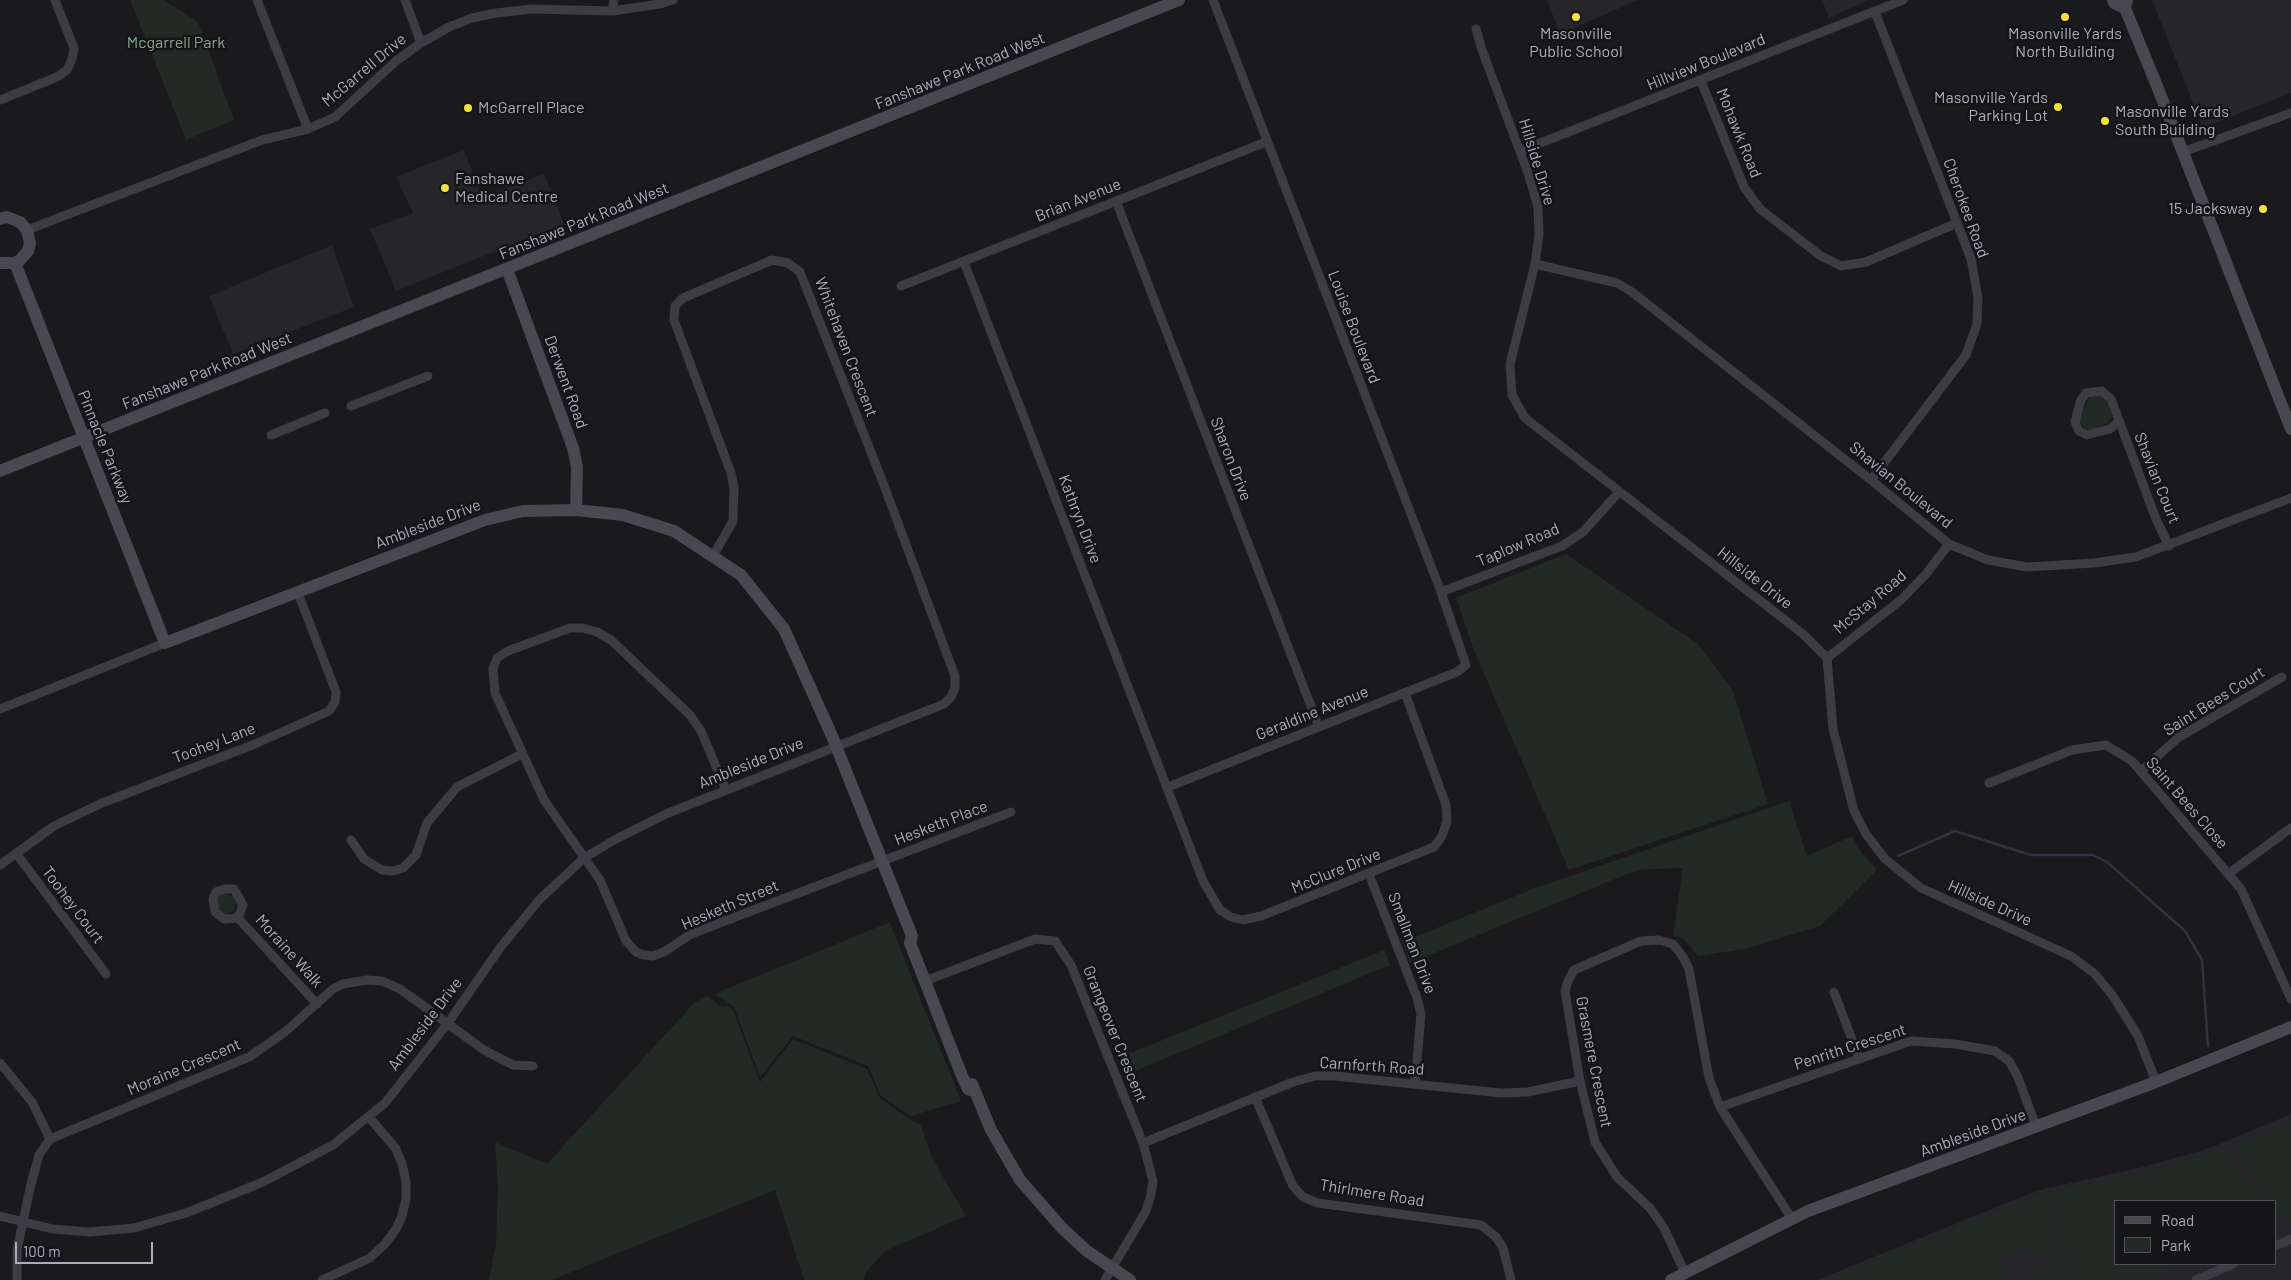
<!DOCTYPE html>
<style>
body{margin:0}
#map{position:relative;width:2291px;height:1280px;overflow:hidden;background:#1a191c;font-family:Barlow,sans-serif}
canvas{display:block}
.legend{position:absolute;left:2114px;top:1200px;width:162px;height:65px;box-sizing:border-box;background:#151417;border:1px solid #515159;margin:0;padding:6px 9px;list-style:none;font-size:15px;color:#acadbb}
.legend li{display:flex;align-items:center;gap:10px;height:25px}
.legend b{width:25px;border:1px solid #515159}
.scale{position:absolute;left:15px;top:1242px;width:138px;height:22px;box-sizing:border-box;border:2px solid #acadbb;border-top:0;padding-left:6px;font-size:15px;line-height:18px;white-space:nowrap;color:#acadbb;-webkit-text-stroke:4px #151417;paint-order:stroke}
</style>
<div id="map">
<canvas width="2291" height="1280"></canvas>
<ul class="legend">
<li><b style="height:6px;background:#484851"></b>Road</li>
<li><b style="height:14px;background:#212a24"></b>Park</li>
</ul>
<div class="scale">100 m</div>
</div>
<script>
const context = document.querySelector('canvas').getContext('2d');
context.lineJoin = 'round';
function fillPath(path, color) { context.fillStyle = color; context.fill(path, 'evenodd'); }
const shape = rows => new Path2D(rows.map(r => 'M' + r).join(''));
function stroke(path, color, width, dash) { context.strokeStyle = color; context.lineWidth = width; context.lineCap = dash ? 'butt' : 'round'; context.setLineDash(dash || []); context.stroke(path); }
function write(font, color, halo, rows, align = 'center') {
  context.font = font + ' Barlow,sans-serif'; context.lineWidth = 5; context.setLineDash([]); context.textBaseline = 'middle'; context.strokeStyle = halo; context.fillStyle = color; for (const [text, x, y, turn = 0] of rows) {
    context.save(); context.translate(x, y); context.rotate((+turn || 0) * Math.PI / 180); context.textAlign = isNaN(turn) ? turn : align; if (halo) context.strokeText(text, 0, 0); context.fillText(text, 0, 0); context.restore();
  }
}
fillPath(shape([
 [1547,0,1638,0,1560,34],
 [1822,0,1868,0,1829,18],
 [2152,0,2291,0,2291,93,2203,128],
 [464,150,482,197,544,174,564,224,396,291,370,229,413,213,396,177],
 [332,245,354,307,233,354,209,296],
 [2291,1114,2291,1280,1817,1280,2039,1190,2147,1166,2210,1148],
 [2115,1201,2275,1201,2275,1264,2115,1264]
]), '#262529');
fillPath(shape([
 [130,0,164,0,198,22,234,120,186,140],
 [2099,395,2107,401,2112,416,2110,421,2095,430,2086,429,2080,422,2080,418,2088,400,2091,396],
 [1566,554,1698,644,1733,691,1768,804,1569,870,1473,648,1456,598],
 [1789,801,1807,856,1852,836,1861,852,1877,870,1820,926,1745,949,1698,956,1684,939,1673,935,1683,868,1637,870,1410,963,1402,942,1535,888],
 '216 904a10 10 0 1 1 20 0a10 10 0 1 1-20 0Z',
 [890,922,961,1101,911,1116,881,1096,868,1066,793,1036,760,1077,734,1007,714,994],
 [1384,950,1390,965,1128,1074,1121,1057],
 [708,996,718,1005,732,1008,760,1082,793,1039,867,1069,880,1098,907,1118,921,1125,932,1158,966,1216,885,1251,867,1271,863,1280,804,1280,775,1190,552,1280,489,1280,496,1243,498,1188,495,1142,547,1164,694,1003],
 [2291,1122,2291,1224,2288,1225,2275,1207,2275,1201,2270,1201,2231,1147],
 [2224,1149,2265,1201,2115,1201,2115,1264,2188,1264,2148,1280,2075,1280,2046,1192,2149,1171],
 [2044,1193,2073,1280,2037,1280,2036,1272,2050,1268,2054,1263,2046,1255,2019,1250,2001,1260,2008,1280,1826,1280]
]), '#212a24');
stroke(shape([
 [1898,856,1955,831,2031,855,2093,855,2107,862,2185,931,2202,960,2208,1046]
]), '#2f3440', 2.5);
stroke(shape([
 [257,0,308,129],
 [405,0,421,43],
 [612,11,614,0],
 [1476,29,1482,50,1528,173,1538,207,1539,235,1535,264,1510,364,1512,395,1525,418,1803,634,1827,658,1833,729,1854,811,1866,834,1885,859,1921,888,2071,956,2095,974,2113,996,2138,1036,2156,1082],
 [1701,81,1744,187,1760,209,1821,256,1841,266,1866,262,1957,223],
 [0,100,57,77,67,70,72,59,74,48,55,0],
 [1520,151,1903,0],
 [2183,152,2291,113],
 [1116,201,1319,727],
 [27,230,262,140,308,129,335,117,396,61,421,43,449,27,472,18,496,13,532,9,612,11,660,4,673,0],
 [964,262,1203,881,1220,910,1231,917,1243,920,1261,916,1434,847,1442,836,1447,821,1446,805,1405,693],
 [1535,264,1617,283,1632,292,1871,480,1949,544,1988,560,2027,567,2094,563,2136,557,2291,498],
 [901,286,1266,142],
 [351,406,428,376],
 [2119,421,2110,429,2087,435,2079,431,2075,422,2081,400,2086,393,2102,391,2111,399,2156,519,2169,546],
 [271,435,325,413],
 [1871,480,1966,355,1977,324,1978,298,1971,259,1875,12],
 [1441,592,1562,546,1583,532,1619,492],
 [1827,658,1901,600,1926,574,1949,544],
 [0,709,165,643],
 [2141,771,2179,737,2282,677],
 [1989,783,2072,750,2106,745,2132,761,2241,889,2291,999],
 [1168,787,1457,672,1466,665,1441,592,1213,0],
 [726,790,701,731,690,715,611,640,597,632,582,628,570,628,508,651,497,658,493,669,495,693,544,800,600,880,626,941,636,952,644,955,653,956,664,952,691,934,1011,812],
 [351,840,364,859,382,870,393,871,403,868,416,855,427,823,457,787,522,754],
 [16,853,106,974],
 [0,865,54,826,102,803,255,744,329,711,335,702,336,692,298,593],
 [1369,874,1417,998,1421,1014,1415,1084],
 [2228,874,2291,828],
 [238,918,224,919,215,912,213,899,216,892,224,889,234,889,243,905,238,918,317,1004],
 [925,981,1035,939,1055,941,1071,965,1143,1143,1153,1181,1151,1194,1146,1211,1105,1280],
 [1834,992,1859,1058],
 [0,1063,32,1102,50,1139],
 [1255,1097,1287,1172,1293,1186,1303,1197,1318,1203,1481,1225,1496,1237,1503,1248,1511,1280],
 [1720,1107,1911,1041,1955,1044,1995,1051,2009,1061,2017,1075,2036,1126],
 [1143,1143,1293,1082,1315,1076,1335,1076,1501,1093,1528,1092,1580,1081],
 [0,1216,53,1229,89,1232,134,1228,186,1213,263,1182,333,1145,385,1103,448,1023,500,948,539,900,584,858,616,839,666,814,944,704,951,697,955,688,955,676,882,480,800,272,788,263,772,260,683,298,675,306,674,320,731,473,734,488,733,521,713,556],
 [2275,1246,2291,1239],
 [1685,1273,1664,1228,1650,1208,1617,1177,1595,1142,1580,1081,1565,991,1568,981,1574,970,1641,941,1659,940,1673,944,1683,957,1689,969,1709,1078,1720,1107,1792,1219],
 [17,1280,17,1250,31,1184,39,1155,50,1139,249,1057,285,1032,333,989,343,984,367,980,382,981,400,989,484,1050,513,1065,533,1066],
 [322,1280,370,1258,385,1244,396,1229,402,1216,406,1199,406,1181,402,1164,396,1149,369,1117],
 [2196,1280,2233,1264]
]), '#3d3c43', 9);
stroke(shape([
 [2113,0,2114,3,2125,8],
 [2127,0,2125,8,2157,86,2291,429],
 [0,219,7,217,20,222,27,230,30,243,28,251,20,260,15,263,0,263],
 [15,263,165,643,485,520,523,511,576,510,623,515,674,531,741,575,784,629,832,736,912,936,910,943,962,1076,968,1089,974,1091],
 [507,269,573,448,577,467,576,510],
 [0,471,1179,0],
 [972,1084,991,1130,1020,1180,1062,1228,1087,1251,1130,1280],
 [1671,1280,1808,1211,2156,1082,2291,1027]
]), '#484851', 12);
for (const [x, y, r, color] of [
 [1576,17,5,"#f4e138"],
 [2065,17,5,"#f4e138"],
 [2058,107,5,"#f4e138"],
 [468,108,5,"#f4e138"],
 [2105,121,5,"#f4e138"],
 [445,188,5,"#f4e138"],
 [2263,209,5,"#f4e138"]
]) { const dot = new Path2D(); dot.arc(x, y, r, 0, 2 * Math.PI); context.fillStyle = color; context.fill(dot); stroke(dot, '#151417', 2); }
write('16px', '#acadbb', '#151417', [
 ["Masonville",1576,34,"center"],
 ["Public School",1576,52,"center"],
 ["Masonville Yards",2065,34,"center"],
 ["North Building",2065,52,"center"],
 ["Masonville Yards",2048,98,"right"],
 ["Parking Lot",2048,116,"right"],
 ["McGarrell Place",478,108],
 ["Masonville Yards",2115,112],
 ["South Building",2115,130],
 ["Fanshawe",455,179],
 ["Medical Centre",455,197],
 ["15 Jacksway",2253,209,"right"]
], 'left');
write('16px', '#83a68d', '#151417', [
 ["Mcgarrell Park",176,43]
]);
write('16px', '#acadbb', '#151417', [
 ["Hillview Boulevard",1706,62,-22],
 ["McGarrell Drive",364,70,-40],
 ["Fanshawe Park Road West",960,71,-22],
 ["Mohawk Road",1739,133,68],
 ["Hillside Drive",1537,162,73],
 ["Brian Avenue",1078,200,-22],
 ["Cherokee Road",1966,208,70],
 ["Fanshawe Park Road West",584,221,-22],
 ["Louise Boulevard",1354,327,69],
 ["Whitehaven Crescent",846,347,69],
 ["Fanshawe Park Road West",207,371,-22],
 ["Derwent Road",566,382,70],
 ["Pinnacle Parkway",105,447,68],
 ["Sharon Drive",1231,459,69],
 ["Shavian Court",2157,478,68],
 ["Shavian Boulevard",1901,485,39],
 ["Kathryn Drive",1080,519,69],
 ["Ambleside Drive",428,524,-21],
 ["Taplow Road",1518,545,-23],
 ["Hillside Drive",1755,578,38],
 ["McStay Road",1870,602,-40],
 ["Saint Bees Court",2214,701,-32],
 ["Geraldine Avenue",1312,713,-22],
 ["Toohey Lane",214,743,-21],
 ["Ambleside Drive",751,763,-22],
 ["Saint Bees Close",2187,803,49],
 ["Hesketh Place",941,823,-21],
 ["McClure Drive",1336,871,-22],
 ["Hillside Drive",1990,903,24],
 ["Toohey Court",73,905,53],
 ["Hesketh Street",730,905,-23],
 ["Smallman Drive",1412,943,69],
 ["Moraine Walk",289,951,48],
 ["Ambleside Drive",425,1024,-53],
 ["Grangeover Crescent",1115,1034,68],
 ["Penrith Crescent",1850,1047,-18],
 ["Grasmere Crescent",1594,1062,79],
 ["Carnforth Road",1372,1066,4],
 ["Moraine Crescent",184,1067,-23],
 ["Ambleside Drive",1973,1133,-20],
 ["Thirlmere Road",1372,1193,9]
]);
</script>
